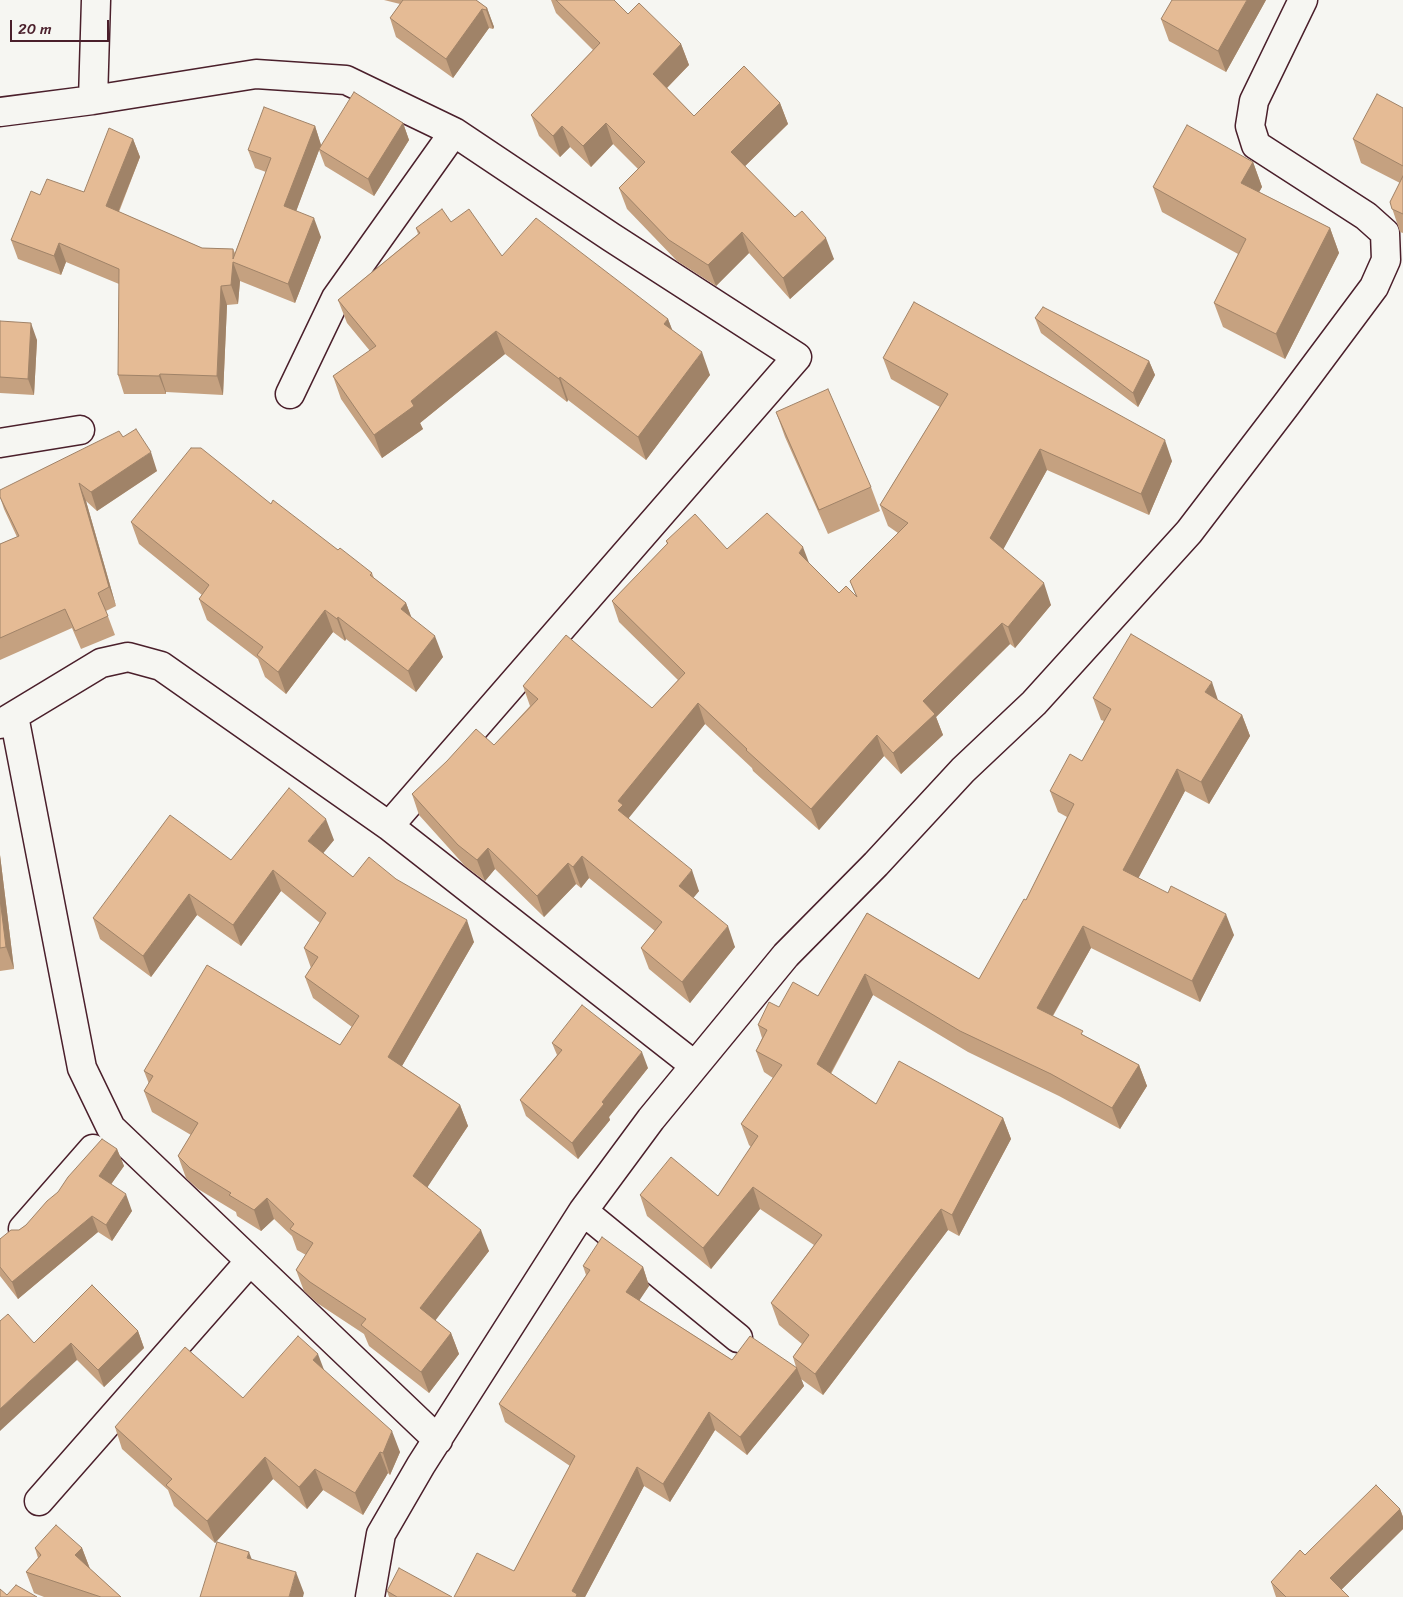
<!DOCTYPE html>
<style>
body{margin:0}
#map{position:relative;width:1403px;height:1597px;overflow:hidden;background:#f6f6f2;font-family:Sriracha,sans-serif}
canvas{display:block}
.scale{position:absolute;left:10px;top:20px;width:99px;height:22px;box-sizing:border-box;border:2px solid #4a1f2b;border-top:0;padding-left:6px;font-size:15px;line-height:18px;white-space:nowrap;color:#4a1f2b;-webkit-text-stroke:4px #f6f6f2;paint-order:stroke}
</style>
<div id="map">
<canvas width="1403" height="1597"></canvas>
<div class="scale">20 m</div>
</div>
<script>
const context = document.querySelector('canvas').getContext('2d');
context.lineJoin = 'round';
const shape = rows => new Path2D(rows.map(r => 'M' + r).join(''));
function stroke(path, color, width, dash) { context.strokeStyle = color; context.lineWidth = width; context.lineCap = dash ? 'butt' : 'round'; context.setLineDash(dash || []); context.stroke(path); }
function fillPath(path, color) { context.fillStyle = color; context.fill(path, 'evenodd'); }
const minor = shape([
 [93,100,96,0],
 [0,112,93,100,256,74,346,80,454,132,611,237,797,357,389,826],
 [290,394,336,298,454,132],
 [0,443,80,430],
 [14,716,82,1068,111,1128,438,1440],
 [0,724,101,663,128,657,161,666,389,826,694,1065],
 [583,1211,738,1338],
 [23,1229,93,1149],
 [39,1501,250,1261],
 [370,1597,381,1534,421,1465,583,1211,651,1119,786,955,876,864,963,770,1034,703,1189,532,1286,405,1374,287,1386,260,1385,233,1366,216,1256,145,1250,126,1254,101,1303,0]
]);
stroke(minor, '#4a1f2b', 31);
stroke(minor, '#f6f6f2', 28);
fillPath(shape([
 [384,0,476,0,487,8,494,27,493,29,489,28,453,78,396,37,390,18,400,4],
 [551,0,614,0,628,14,681,44,689,65,667,88,694,116,780,103,788,124,745,166,834,259,790,299,749,253,716,286,677,261,627,209,619,188,638,169,613,144,591,167,570,147,560,157,539,136,531,115,593,50,556,13],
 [1266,0,1226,72,1169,41,1161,19],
 [1403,108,1403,233,1400,232,1390,202,1400,183,1361,163,1353,139],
 [403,123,409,140,374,196,325,166,319,150,296,211,321,237,295,303,240,281,238,304,227,305,223,395,166,392,166,394,124,394,118,375,119,284,66,262,61,275,18,259,11,240,40,195,84,192,133,139,140,157,119,212,202,248,233,249,235,253,266,172,255,168,248,150,315,126,321,145],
 [1253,162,1262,187,1259,192,1330,228,1339,253,1285,359,1223,327,1214,303,1238,254,1162,212,1153,187],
 [451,222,502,256,668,319,672,330,710,375,646,460,568,400,567,402,505,354,420,423,423,429,382,458,341,399,333,376,370,351,347,323,338,300,418,234,416,228],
 [1035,318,1149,361,1155,375,1138,407,1041,333],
 [0,321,37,340,34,395,0,393],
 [883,358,1172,461,1149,515,1047,470,1003,549,1051,605,1015,648,1010,644,936,717,943,735,901,774,884,756,819,830,753,771,752,768,705,724,628,818,699,891,693,898,735,947,690,1003,649,969,641,948,655,931,589,878,581,888,576,884,544,917,495,869,485,881,465,866,419,815,412,794,494,745,530,706,523,686,652,708,678,680,619,622,612,601,667,544,666,541,727,549,810,564,839,593,856,595,850,581,898,533,888,526,880,505,940,407,891,379],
 [776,412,871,487,880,511,828,534,785,437],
 [123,437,157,471,97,511,86,501,116,606,106,611,115,635,81,649,72,628,0,660,0,544,17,537,4,509,0,497],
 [271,504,372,573,374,578,406,603,411,617,443,657,416,692,346,639,345,641,333,632,286,694,265,677,258,659,207,620,199,599,202,595,139,544,131,522],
 [1093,698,1219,701,1242,715,1250,736,1209,804,1185,791,1138,878,1234,935,1200,1002,1091,948,1053,1016,1085,1036,1139,1065,1147,1086,1120,1129,1059,1096,968,1052,873,995,831,1074,876,1104,1003,1118,1011,1139,959,1236,948,1230,823,1395,801,1379,804,1386,747,1455,715,1430,670,1502,644,1486,585,1597,454,1597,514,1571,570,1466,505,1422,499,1404,586,1275,583,1266,643,1267,649,1286,639,1300,732,1360,796,1367,793,1357,802,1344,779,1325,771,1303,814,1245,760,1209,711,1269,647,1216,640,1195,718,1196,751,1147,749,1145,741,1124,773,1078,764,1072,756,1051,762,1038,758,1025,779,1007,818,996,867,913,979,979,1026,900,1067,817,1058,812,1050,791,1082,761,1104,721,1101,720],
 [334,840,323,853,353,877,396,879,474,942,402,1066,460,1105,468,1126,427,1187,489,1251,435,1320,451,1333,459,1354,429,1393,369,1346,364,1334,317,1303,304,1291,296,1270,306,1255,297,1250,292,1236,274,1219,261,1231,237,1216,236,1212,198,1189,186,1178,178,1156,191,1135,152,1112,144,1091,149,1084,144,1071,340,1045,352,1027,313,998,305,977,311,968,304,948,320,923,281,891,241,946,197,915,151,977,100,939,93,918,231,860],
 [0,855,14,969,0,971],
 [552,1043,648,1068,609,1117,610,1120,578,1159,526,1116,520,1100,557,1055],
 [117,1149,124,1166,111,1184,132,1211,112,1241,98,1232,18,1299,0,1276,0,1239,19,1230,26,1225],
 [138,1331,144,1348,104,1387,77,1360,34,1343],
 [324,1370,400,1452,390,1475,388,1473,363,1515,323,1490,307,1509,273,1479,215,1543,174,1506,168,1490,122,1449,115,1427,243,1398],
 [1400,1509,1403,1517,1403,1529,1341,1590,1349,1597,1276,1597,1271,1582,1305,1555],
 [35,1548,82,1548,90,1569,121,1597,44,1597,34,1593,26,1572,38,1558],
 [387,1591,452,1597,389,1597]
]), '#c5a180');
fillPath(shape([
 [1247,0,1266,0,1226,72,1218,51],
 [487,8,494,27,493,29,486,10],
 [482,9,489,28,453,78,446,59],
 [681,44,689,65,660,95,653,74],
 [780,103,788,124,738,173,731,152],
 [403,123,409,140,374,196,368,179],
 [606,123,613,144,591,167,583,146],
 [315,126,321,145,291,225,284,206],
 [562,126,570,147,560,157,553,136],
 [133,139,140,157,113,225,106,206],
 [1253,162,1262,187,1250,208,1241,183],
 [314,218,321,237,295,303,288,284],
 [1330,228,1339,253,1285,359,1276,334],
 [742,232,749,253,716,286,708,265],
 [826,238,834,259,790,299,783,278],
 [59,243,66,262,61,275,54,256],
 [233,262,240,281,238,304,231,285],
 [221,286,227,305,223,395,217,376],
 [668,319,677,342,664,324],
 [31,323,37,340,34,395,28,379],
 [496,331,505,354,420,423,423,429,382,458,374,435,411,401],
 [702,352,710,375,646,460,638,437],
 [1149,361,1155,375,1138,407,1133,393],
 [160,374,166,392,166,394,159,376],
 [560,377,568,400,567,402,559,379],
 [1165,440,1172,461,1149,515,1141,494],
 [1040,449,1047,470,998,559,990,538],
 [151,452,157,471,97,511,91,492],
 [79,483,86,501,116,606,109,587],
 [803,547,811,568,799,553],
 [1044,583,1051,605,1015,648,1008,627],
 [406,603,414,624,401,609],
 [325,610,333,632,286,694,278,672],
 [338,617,346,639,345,641,337,619],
 [1002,623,1010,644,936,717,943,735,901,774,893,753,923,701],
 [435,636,443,657,416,692,408,671],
 [1212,682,1219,703,1205,692],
 [698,703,705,724,628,819,618,810,618,801],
 [1242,715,1250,736,1209,804,1201,782],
 [877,735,884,756,819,830,811,809],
 [1177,769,1185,791,1131,892,1123,870],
 [326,819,334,840,316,862,308,841],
 [488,848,495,869,485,881,477,860],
 [0,855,14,969,6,947,0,899],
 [582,856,589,878,581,888,573,867],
 [568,863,576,884,544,917,537,896],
 [273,870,281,891,241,946,233,925],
 [692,870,699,891,686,907,679,886],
 [189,894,197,915,151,977,143,956],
 [1226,914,1234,935,1200,1002,1192,981],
 [467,920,474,942,395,1078,388,1057],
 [728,926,735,947,690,1003,682,982],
 [1083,926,1091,948,1045,1029,1037,1008],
 [865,974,873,995,824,1085,817,1064],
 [642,1052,648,1068,609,1117,610,1120,578,1159,572,1143,602,1102],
 [1139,1065,1147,1086,1120,1129,1112,1108],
 [460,1105,468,1126,421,1197,413,1176],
 [1003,1118,1011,1139,959,1236,952,1215],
 [117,1149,124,1166,105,1193,99,1176],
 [753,1187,760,1209,711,1269,703,1248],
 [126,1194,132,1211,112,1241,106,1225],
 [267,1198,274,1219,261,1231,254,1210],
 [941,1209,948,1230,823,1395,815,1374],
 [92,1216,98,1232,18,1299,12,1282],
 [481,1230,489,1251,428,1330,420,1308],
 [643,1267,649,1286,633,1310,626,1292],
 [138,1331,144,1348,104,1387,98,1370],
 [451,1333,459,1354,429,1393,421,1372],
 [71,1343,77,1360,0,1431,0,1409],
 [318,1354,326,1375,313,1360],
 [797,1368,804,1386,747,1455,740,1437],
 [709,1412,715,1430,670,1502,663,1484],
 [392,1431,400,1452,390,1475,383,1453],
 [380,1452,388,1473,363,1515,355,1493],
 [265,1457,273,1479,215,1543,207,1521],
 [637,1467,644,1486,585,1597,574,1597,572,1591],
 [315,1469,323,1490,307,1509,299,1487],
 [1400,1509,1403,1517,1403,1529,1336,1595,1330,1578],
 [82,1548,90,1569,75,1555],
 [249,1552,257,1573,247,1558],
 [296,1572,304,1593,303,1597,289,1597]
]), '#a08368');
const building = shape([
 [403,0,476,0,487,8,486,10,482,9,446,59,390,18,403,0],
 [556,0,614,0,628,14,639,3,681,44,653,74,694,116,744,66,780,103,731,152,795,217,802,211,826,238,783,278,742,232,708,265,669,240,619,188,645,162,606,123,583,146,562,126,553,136,531,115,600,43,556,0],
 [1172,0,1247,0,1218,51,1161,19,1172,0],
 [354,92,403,123,368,179,319,149,354,92],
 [1377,94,1403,108,1403,166,1353,139,1377,94],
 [264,107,315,126,284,206,314,218,288,284,233,262,231,285,221,286,217,376,160,374,159,376,118,375,119,269,59,243,54,256,11,240,31,191,40,195,47,179,84,192,109,128,133,139,106,206,202,248,233,249,233,259,271,158,248,150,264,107],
 [1187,125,1253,162,1241,183,1330,228,1276,334,1214,303,1246,239,1153,187,1187,125],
 [1403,176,1403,214,1392,209,1390,202,1403,176],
 [442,209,451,222,469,209,502,256,536,218,668,319,664,324,702,352,638,437,560,377,559,379,496,331,411,401,414,406,374,435,333,376,376,346,338,300,420,233,416,228,442,209],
 [914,302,1165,440,1141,494,1040,449,990,538,1044,583,1008,627,1002,623,923,701,935,714,893,753,877,735,811,809,746,750,747,749,698,703,618,801,623,805,618,810,692,870,679,886,728,926,682,982,641,948,662,922,582,856,573,867,568,863,537,896,488,848,477,860,458,845,412,794,447,761,476,729,494,745,538,699,523,686,566,635,652,708,685,673,612,601,668,543,666,541,695,514,727,549,767,513,803,547,799,553,839,593,846,586,857,597,850,581,908,523,880,505,948,394,883,358,914,302],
 [1043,307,1149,361,1133,393,1035,318,1043,307],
 [0,321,31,323,28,379,0,377,0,321],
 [828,389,871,487,819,510,776,412,828,389],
 [136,429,151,452,91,492,79,483,109,587,98,593,108,616,75,631,65,609,0,638,0,544,19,536,0,497,0,490,119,431,123,437,136,429],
 [191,448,201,448,271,504,273,500,338,550,340,548,372,573,370,575,406,603,401,609,435,636,408,671,338,617,337,619,325,610,278,672,257,655,263,647,199,599,209,585,131,522,191,448],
 [1131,634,1212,682,1205,692,1242,715,1201,782,1177,769,1123,870,1168,893,1171,886,1226,914,1192,981,1083,926,1037,1008,1083,1031,1081,1034,1139,1065,1112,1108,1051,1074,960,1031,865,974,817,1064,876,1104,899,1061,1003,1118,952,1215,941,1209,815,1374,793,1357,809,1335,771,1303,822,1235,753,1187,703,1248,640,1195,671,1157,718,1196,758,1136,741,1124,782,1065,756,1051,767,1030,758,1025,769,1002,779,1007,793,982,818,996,867,913,979,979,1024,899,1026,900,1074,804,1050,791,1070,754,1082,761,1111,709,1093,698,1131,634],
 [289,788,326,819,308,841,353,877,369,857,396,879,467,920,388,1057,460,1105,413,1176,481,1230,420,1308,451,1333,421,1372,361,1325,366,1319,310,1282,296,1270,313,1243,290,1229,294,1224,267,1198,254,1210,229,1195,231,1193,190,1168,178,1156,198,1123,144,1091,153,1076,144,1071,207,965,340,1045,359,1016,305,977,318,957,304,948,326,913,273,870,233,925,189,894,143,956,93,918,170,815,231,860,289,788],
 [0,899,6,947,0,948,0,899],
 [582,1005,642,1052,602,1102,604,1104,572,1143,520,1100,562,1050,552,1043,582,1005],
 [102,1139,117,1149,99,1176,126,1194,106,1225,92,1216,12,1282,0,1267,0,1239,11,1230,19,1230,26,1225,47,1201,58,1192,68,1177,102,1139],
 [602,1237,643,1267,626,1292,732,1360,750,1336,797,1368,740,1437,709,1412,663,1484,637,1467,572,1591,577,1594,576,1597,454,1597,477,1553,514,1571,575,1456,499,1404,590,1270,583,1266,602,1237],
 [92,1285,138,1331,98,1370,71,1343,0,1409,0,1321,8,1314,34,1343,92,1285],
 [298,1336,318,1354,313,1360,392,1431,383,1453,380,1452,355,1493,315,1469,299,1487,265,1457,207,1521,166,1485,172,1479,115,1427,185,1347,243,1398,298,1336],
 [1376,1485,1400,1509,1330,1578,1349,1597,1286,1597,1271,1582,1300,1550,1305,1555,1376,1485],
 [56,1525,82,1548,75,1555,121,1597,101,1597,26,1572,41,1555,35,1548,56,1525],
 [217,1542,249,1552,247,1558,296,1572,289,1597,200,1597,217,1542],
 [399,1568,452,1597,397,1597,387,1591,399,1568],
 [16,1585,37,1597,0,1597,0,1589,7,1595,16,1585]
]);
fillPath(building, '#e5bb95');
stroke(building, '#a08368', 1);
</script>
